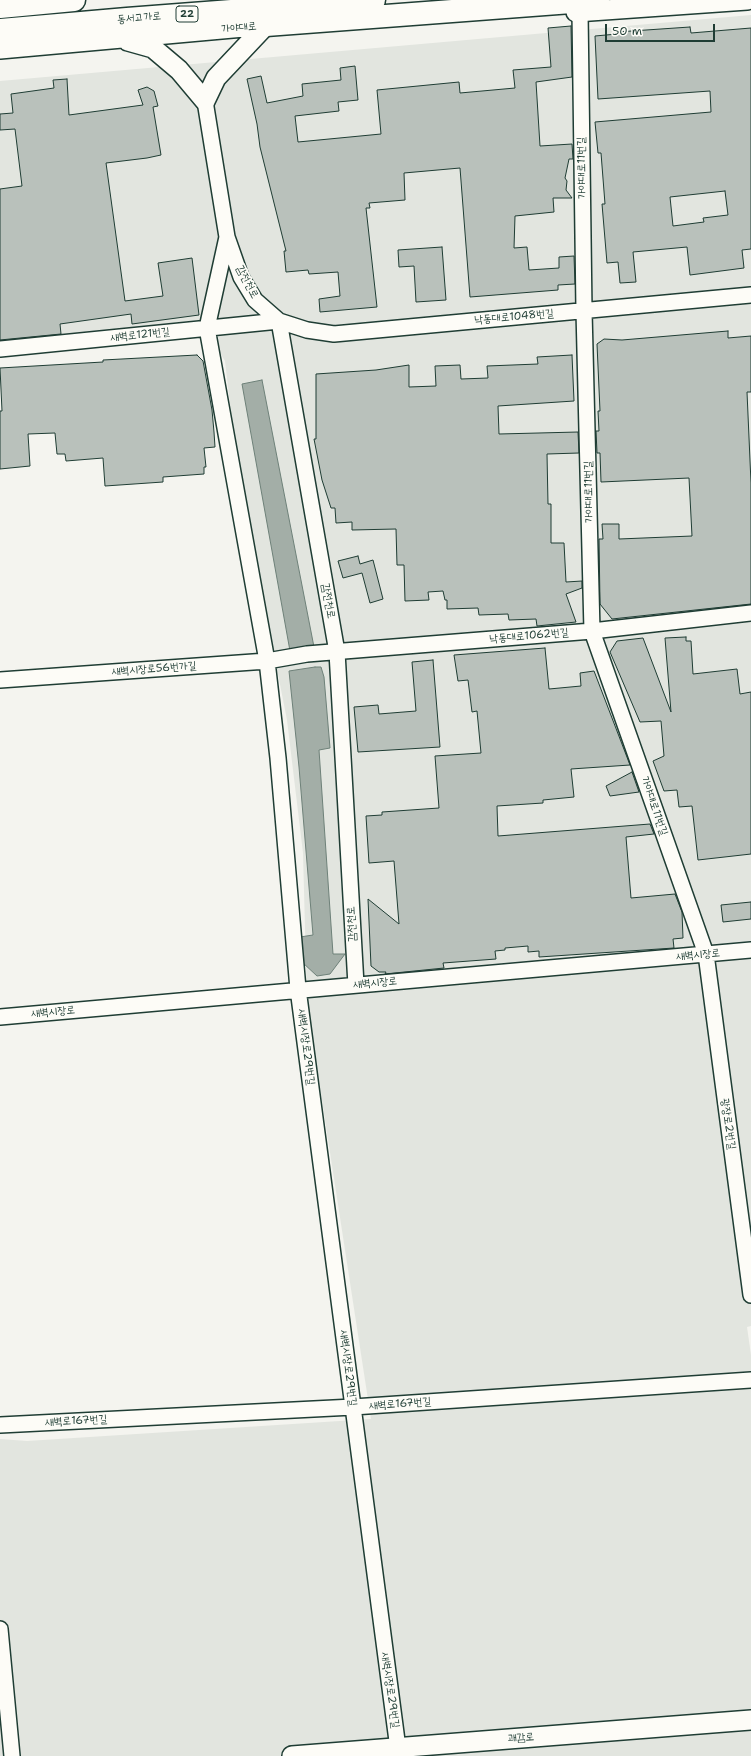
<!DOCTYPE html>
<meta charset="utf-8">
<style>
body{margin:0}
#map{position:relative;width:751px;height:1756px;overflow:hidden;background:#f4f4ef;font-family:"Shantell Sans",sans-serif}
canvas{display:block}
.scale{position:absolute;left:605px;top:24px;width:110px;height:18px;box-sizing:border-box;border:2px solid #1f3d34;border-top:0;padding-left:5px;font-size:12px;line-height:14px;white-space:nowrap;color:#1f3d34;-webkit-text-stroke:3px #fdfcf7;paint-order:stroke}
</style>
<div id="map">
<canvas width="751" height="1756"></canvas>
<div class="scale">50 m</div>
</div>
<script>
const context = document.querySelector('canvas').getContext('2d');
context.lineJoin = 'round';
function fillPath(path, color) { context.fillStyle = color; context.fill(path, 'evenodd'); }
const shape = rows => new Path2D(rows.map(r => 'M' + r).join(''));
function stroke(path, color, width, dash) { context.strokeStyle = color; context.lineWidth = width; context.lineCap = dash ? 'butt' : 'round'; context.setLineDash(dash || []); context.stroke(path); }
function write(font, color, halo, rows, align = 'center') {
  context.font = font + ' "Shantell Sans","Poor Story",sans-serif'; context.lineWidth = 3.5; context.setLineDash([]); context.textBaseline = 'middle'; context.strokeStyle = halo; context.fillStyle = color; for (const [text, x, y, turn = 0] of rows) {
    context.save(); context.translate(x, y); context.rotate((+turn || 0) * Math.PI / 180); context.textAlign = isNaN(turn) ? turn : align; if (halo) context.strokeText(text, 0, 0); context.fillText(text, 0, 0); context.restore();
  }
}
fillPath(shape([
 [751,15,751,1326,747,1327,751,1355,751,1756,0,1756,0,1439,27,1441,371,1419,307,1003,303,853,287,720,262,593,233,430,225,361,200,320,0,341,0,81]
]), '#e2e5df');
const water = shape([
 [262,380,314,647,290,651,242,384,262,380],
 [315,667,321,667,324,677,330,748,319,750,333,954,345,954,330,974,317,976,302,962,300,937,313,935,299,767,289,671,315,667]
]);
fillPath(water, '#a3aea7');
stroke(water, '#6e8179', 1);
const building = shape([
 [571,26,572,77,536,82,540,146,572,144,573,159,569,159,565,178,567,181,566,190,572,198,553,198,554,212,515,216,514,248,527,247,529,270,559,268,559,257,574,256,575,284,558,285,558,290,470,297,460,168,404,173,405,200,369,203,370,208,366,208,377,307,320,312,319,299,340,296,338,272,309,274,308,270,286,272,284,251,286,251,260,147,257,124,247,79,261,76,267,103,303,96,302,84,341,80,340,68,355,66,358,100,338,102,339,111,295,116,298,142,381,134,377,90,459,82,460,93,515,88,513,70,551,67,548,28,571,26],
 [690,27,691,33,751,28,751,249,742,250,744,268,690,275,687,247,633,252,636,282,620,283,618,262,607,263,602,204,605,204,601,153,598,153,595,122,711,112,710,91,598,99,595,36,617,34,617,32,690,27],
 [725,191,728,215,703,218,704,222,673,226,670,197,725,191],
 [67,79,69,115,143,105,138,90,147,87,154,91,158,106,153,107,161,155,147,158,106,163,125,301,163,296,158,263,192,258,199,315,132,324,131,314,60,324,61,334,0,340,0,189,22,186,15,129,0,130,0,114,13,113,11,94,54,88,53,80,67,79],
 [442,247,446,300,416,302,414,266,399,267,398,250,442,247],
 [728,331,728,338,751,336,751,392,747,392,751,483,751,604,612,619,600,604,599,539,603,539,602,524,619,524,619,539,692,536,689,478,601,482,600,453,597,453,596,431,599,431,598,411,600,411,597,344,604,339,622,340,728,331],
 [197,355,203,361,212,410,214,432,215,447,204,448,206,467,204,467,204,474,163,477,163,482,105,486,103,458,66,461,65,454,57,454,55,433,28,434,30,466,0,469,0,411,2,411,0,368,103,362,103,360,197,355],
 [572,355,574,401,498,406,499,434,578,432,579,453,547,454,548,504,551,504,551,543,564,543,566,582,582,581,582,588,566,594,576,622,537,626,536,619,509,620,508,614,479,615,478,608,447,609,447,600,445,600,443,591,428,592,429,600,405,601,404,565,397,565,396,529,352,530,352,522,336,523,335,508,331,508,322,480,314,439,316,439,316,374,376,370,409,365,409,387,436,386,435,366,460,365,461,379,488,378,487,366,538,364,537,357,572,355],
 [358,556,360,564,373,560,383,599,370,603,362,573,343,578,338,561,358,556],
 [686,637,686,641,691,641,693,674,737,669,740,694,751,692,751,854,698,860,692,806,679,807,677,790,664,791,653,761,664,756,661,721,640,722,610,652,617,641,643,638,671,712,665,638,686,637],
 [545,648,549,689,581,686,580,673,594,671,630,765,571,769,574,797,543,800,543,803,497,806,498,836,650,824,654,834,626,837,631,898,675,894,682,912,683,938,673,939,674,948,539,957,539,951,528,952,528,946,505,948,505,950,495,951,496,959,443,963,444,968,385,974,386,972,379,972,371,966,368,899,399,924,394,861,369,863,366,816,382,815,382,812,439,808,435,756,481,753,477,711,472,712,468,680,458,681,454,655,545,648],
 [433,660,440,747,358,752,354,707,378,705,379,714,416,711,412,662,433,660],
 [632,772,639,792,610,796,606,786,632,772],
 [751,902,751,919,723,922,721,905,751,902]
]);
fillPath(building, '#b9c1bb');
stroke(building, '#1f3d34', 1);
const minor = shape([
 [580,12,584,311,592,631,706,954,751,1295],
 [205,101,227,237,241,277,255,300,279,321,337,652,356,985],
 [227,237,207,328,267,661,278,758,298,989,399,1756],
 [0,349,279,321,307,330,334,334,751,295],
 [0,680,267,661,307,654,592,631,751,613],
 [0,1017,751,950],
 [0,1425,353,1407,751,1380],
 [0,1629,12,1756]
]);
const major = shape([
 [576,12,747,0],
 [128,41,153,48,179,70,205,101,216,78,266,25],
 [0,49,266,25,281,20],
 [292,1756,751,1720]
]);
const highway = shape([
 [0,7,74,0],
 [266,25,598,0],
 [0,30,127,19,374,0]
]);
stroke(minor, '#1f3d34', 18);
stroke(major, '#1f3d34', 22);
stroke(highway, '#1f3d34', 25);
stroke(minor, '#fdfcf7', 15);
stroke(major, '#fdfcf7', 19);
stroke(highway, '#fdfcf7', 22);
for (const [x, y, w] of [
 [187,14,22]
]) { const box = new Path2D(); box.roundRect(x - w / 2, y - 8, w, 16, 3); context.fillStyle = '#fdfcf7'; context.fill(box); stroke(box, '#1f3d34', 1); }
write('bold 10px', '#1f3d34', null, [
 ["22",187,14]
]);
write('11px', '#1f3d34', '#fdfcf7', [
 ["동서고가로",139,18,-5],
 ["가야대로",239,28,-5],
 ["가야대로11번길",582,168,-91],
 ["감전천로",247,282,62],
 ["낙동대로1048번길",514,317,-5],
 ["새벽로121번길",140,335,-6],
 ["가야대로11번길",589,492,-91],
 ["감전천로",328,601,80],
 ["낙동대로1062번길",529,636,-5],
 ["새벽시장로56번가길",154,669,-4],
 ["가야대로11번길",654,806,71],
 ["감전천로",352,924,-93],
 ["새벽시장로",698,955,-5],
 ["새벽시장로",375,983,-5],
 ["새벽시장로",53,1012,-5],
 ["새벽시장로29번길",306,1047,83],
 ["광장로2번길",728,1124,82],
 ["새벽시장로29번길",348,1368,83],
 ["새벽로167번길",400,1404,-4],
 ["새벽로167번길",76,1421,-3],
 ["새벽시장로29번길",390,1690,82],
 ["괘감로",521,1738,-4]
]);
</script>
